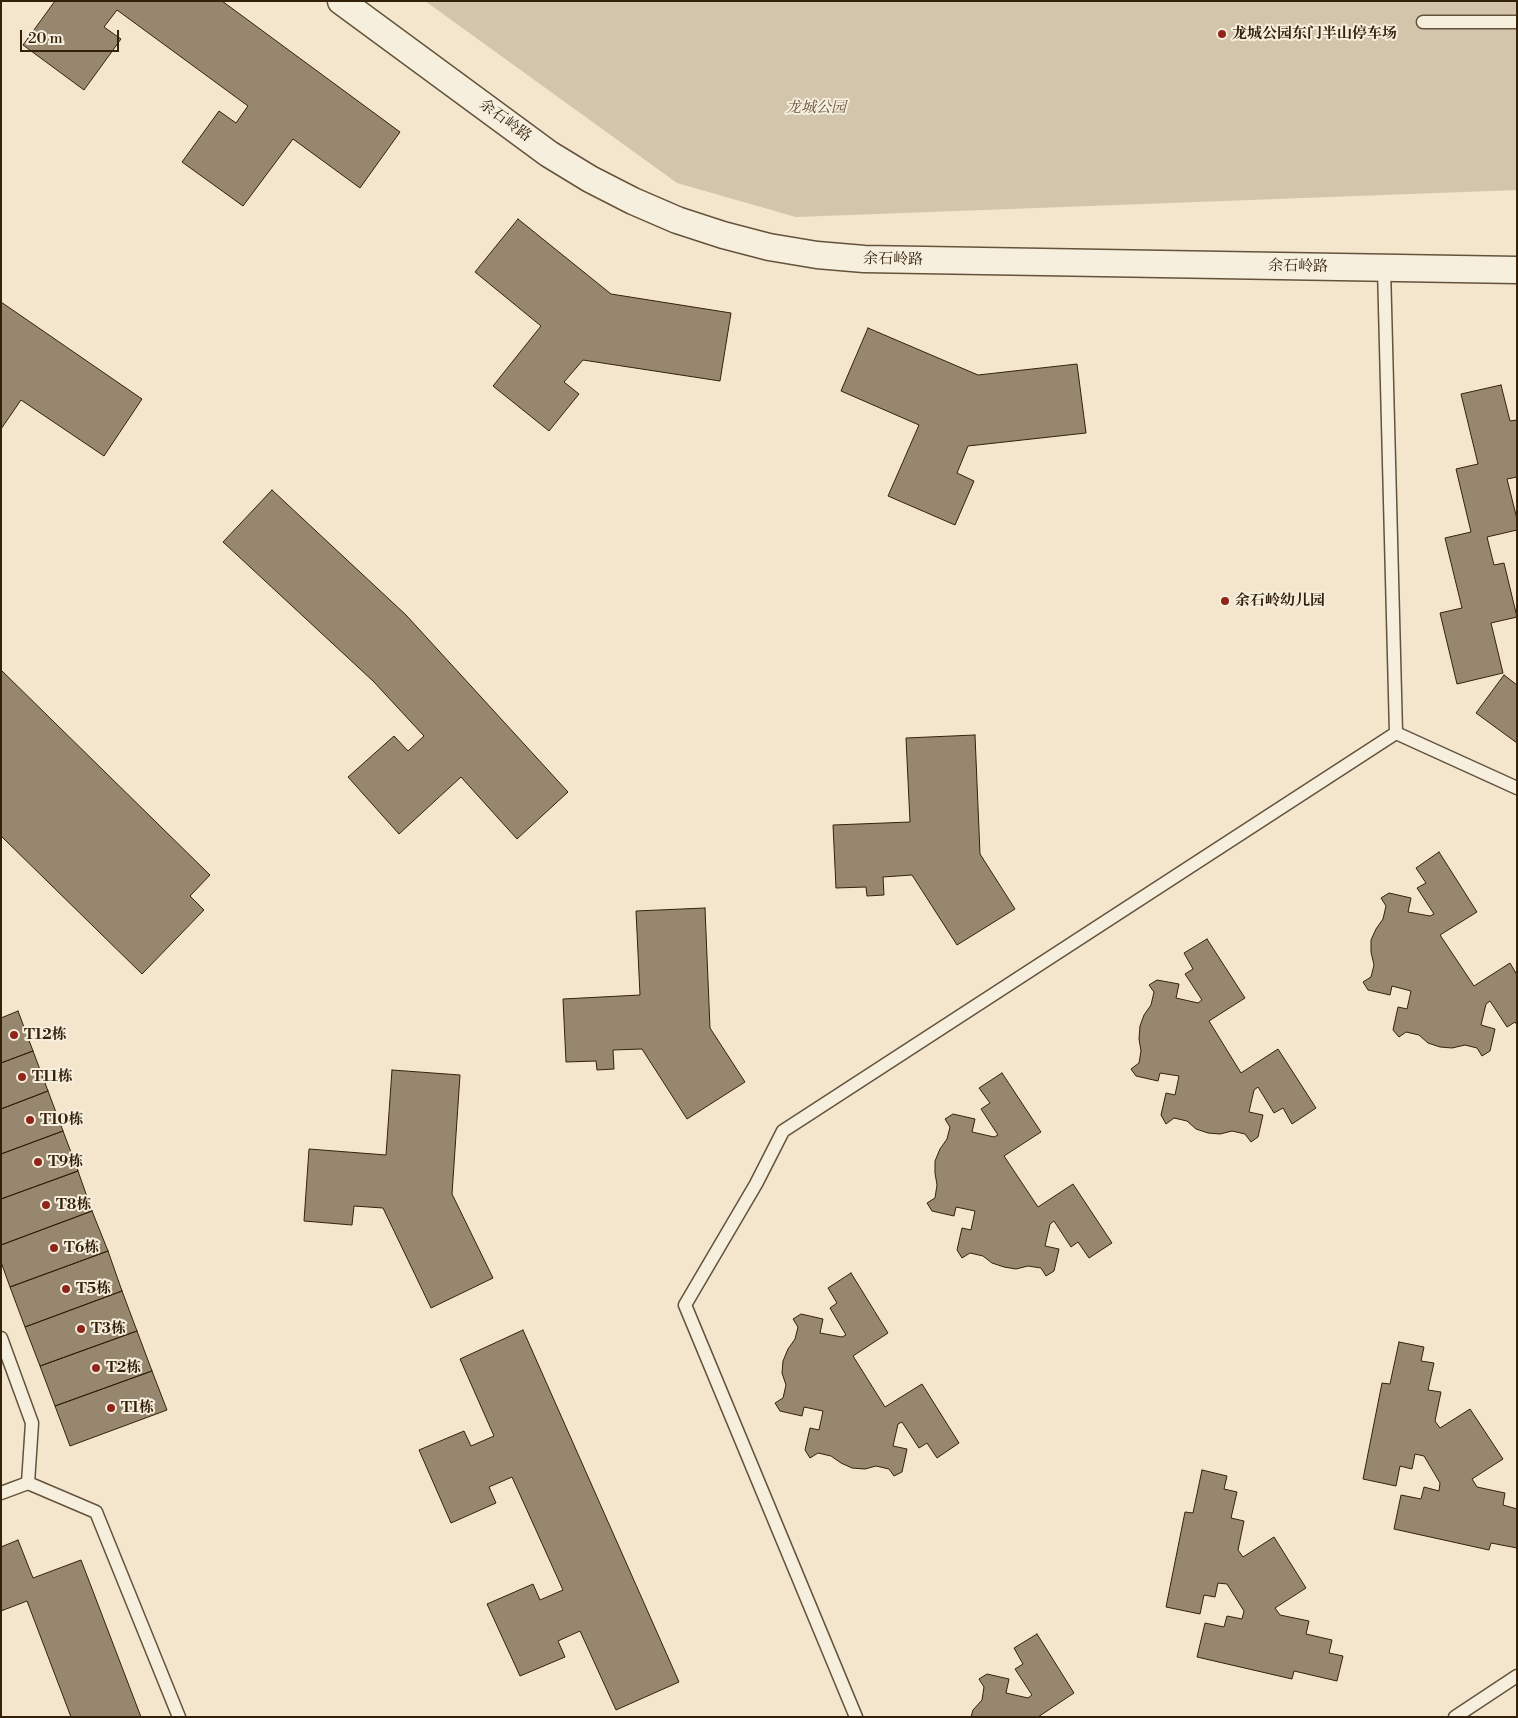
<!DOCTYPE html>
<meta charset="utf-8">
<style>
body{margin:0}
#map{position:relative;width:1518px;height:1718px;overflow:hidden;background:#f3e6cc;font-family:"Libre Bodoni",serif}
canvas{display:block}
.frame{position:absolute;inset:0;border:2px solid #34210a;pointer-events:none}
.scale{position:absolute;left:20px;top:30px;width:99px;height:22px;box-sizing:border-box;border:2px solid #34210a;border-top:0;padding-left:6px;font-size:15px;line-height:18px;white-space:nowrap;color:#34210a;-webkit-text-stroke:4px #f7efde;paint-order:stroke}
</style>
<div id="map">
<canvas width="1518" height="1718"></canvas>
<div class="frame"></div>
<div class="scale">20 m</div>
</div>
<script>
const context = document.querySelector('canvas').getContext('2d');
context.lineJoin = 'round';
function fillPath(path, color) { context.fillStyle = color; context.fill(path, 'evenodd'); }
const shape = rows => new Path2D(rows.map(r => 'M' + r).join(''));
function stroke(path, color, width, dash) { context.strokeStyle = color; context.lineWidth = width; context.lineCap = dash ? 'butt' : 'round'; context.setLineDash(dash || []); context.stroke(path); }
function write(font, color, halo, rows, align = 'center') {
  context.font = font + ' "Libre Bodoni","Noto Serif SC",serif'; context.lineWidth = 4; context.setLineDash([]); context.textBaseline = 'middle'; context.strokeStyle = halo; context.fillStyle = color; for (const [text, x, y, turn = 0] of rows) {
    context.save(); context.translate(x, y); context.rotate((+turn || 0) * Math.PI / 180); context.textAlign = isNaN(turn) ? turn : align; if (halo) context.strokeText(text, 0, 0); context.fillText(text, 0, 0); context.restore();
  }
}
fillPath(shape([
 [425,1,1517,1,1517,190,796,217,677,183]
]), '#d3c5ab');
const building = shape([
 [55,1,222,1,400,132,360,188,293,139,243,206,182,162,219,111,236,123,248,106,117,10,104,27,121,39,84,90,23,45,55,1],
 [518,219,611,294,731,313,720,381,583,360,564,382,579,394,549,431,493,386,541,326,475,272,518,219],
 [1,302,142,399,104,456,21,400,1,429,1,302],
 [868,328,978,375,1077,364,1086,433,968,446,957,473,974,481,955,525,888,496,919,425,841,391,868,328],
 [1501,385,1510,421,1517,420,1517,477,1507,479,1517,519,1517,530,1487,537,1494,565,1504,563,1517,617,1491,623,1503,673,1457,684,1440,613,1462,608,1445,538,1471,532,1456,469,1478,464,1461,394,1501,385],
 [272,490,406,615,568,792,517,839,461,777,399,834,348,777,394,736,408,751,424,736,373,681,223,542,272,490],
 [1,670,210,875,190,896,204,910,142,974,1,836,1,670],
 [1504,675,1517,685,1517,743,1476,713,1504,675],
 [975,735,980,854,1015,909,957,945,912,875,883,877,884,895,867,896,866,887,836,888,833,825,910,822,906,738,975,735],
 [1439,852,1477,912,1440,935,1474,986,1510,963,1517,975,1517,1025,1515,1022,1507,1027,1490,1001,1486,1004,1481,1025,1495,1029,1490,1051,1482,1056,1477,1048,1465,1045,1452,1048,1440,1047,1428,1043,1419,1035,1406,1032,1399,1037,1393,1030,1398,1007,1407,1009,1411,991,1392,986,1390,995,1368,990,1363,982,1371,977,1374,965,1371,952,1371,940,1376,929,1383,919,1386,906,1381,898,1389,893,1411,898,1408,912,1430,916,1434,914,1417,888,1426,883,1416,868,1439,852],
 [705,908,710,1028,745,1082,687,1119,642,1049,613,1050,614,1069,597,1070,596,1061,566,1062,563,999,640,995,636,911,705,908],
 [1207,939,1245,998,1209,1021,1241,1073,1278,1049,1316,1108,1292,1124,1283,1108,1274,1113,1258,1087,1254,1090,1249,1112,1263,1115,1258,1137,1251,1142,1245,1134,1232,1131,1220,1134,1208,1133,1196,1129,1187,1121,1174,1118,1166,1124,1161,1115,1166,1093,1175,1095,1179,1076,1160,1073,1158,1081,1136,1076,1131,1069,1139,1063,1141,1051,1139,1039,1140,1026,1144,1015,1151,1005,1154,992,1149,985,1157,980,1179,984,1176,998,1198,1003,1202,1000,1185,974,1193,969,1184,953,1207,939],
 [18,1011,33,1051,1,1063,1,1018,18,1011],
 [33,1051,48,1091,1,1109,1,1063,33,1051],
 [392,1070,460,1075,452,1194,493,1278,431,1308,383,1208,354,1206,352,1225,304,1221,309,1149,386,1155,392,1070],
 [1002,1073,1041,1132,1004,1156,1038,1207,1073,1184,1112,1243,1089,1258,1078,1242,1071,1247,1054,1221,1050,1224,1045,1246,1059,1249,1054,1271,1046,1276,1041,1268,1028,1266,1016,1269,1004,1267,992,1263,983,1256,970,1253,962,1258,957,1250,962,1228,971,1230,975,1211,956,1207,954,1216,932,1211,927,1203,935,1198,937,1185,935,1173,935,1161,940,1149,947,1139,950,1127,945,1119,953,1114,975,1119,972,1132,994,1137,998,1135,981,1109,990,1103,979,1088,1002,1073],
 [48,1091,63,1131,1,1154,1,1109,48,1091],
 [63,1131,78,1171,1,1199,1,1154,63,1131],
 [78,1171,92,1211,1,1245,1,1199,78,1171],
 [92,1211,108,1251,10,1287,1,1262,1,1245,92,1211],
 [108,1251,122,1291,25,1327,10,1287,108,1251],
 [851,1273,888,1333,853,1356,885,1407,922,1384,959,1443,937,1458,927,1443,919,1448,902,1422,898,1424,893,1446,907,1449,902,1472,894,1476,889,1469,876,1466,865,1469,852,1468,841,1463,831,1456,818,1453,810,1458,805,1450,810,1428,819,1430,823,1411,804,1407,802,1416,780,1411,775,1403,783,1398,786,1385,782,1373,783,1361,788,1349,795,1339,798,1327,793,1319,801,1314,823,1319,820,1333,842,1337,846,1335,830,1308,837,1303,828,1288,851,1273],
 [122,1291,137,1331,40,1366,25,1327,122,1291],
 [523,1330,679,1682,616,1710,580,1631,558,1641,565,1657,520,1676,487,1604,533,1584,540,1600,563,1590,512,1477,489,1487,496,1503,451,1523,419,1450,464,1431,471,1446,494,1436,460,1359,523,1330],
 [137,1331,152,1371,55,1406,40,1366,137,1331],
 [1399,1342,1424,1347,1421,1361,1434,1363,1428,1390,1441,1392,1435,1421,1440,1428,1470,1409,1503,1459,1472,1479,1477,1487,1505,1493,1503,1505,1517,1509,1517,1548,1491,1543,1489,1550,1394,1529,1401,1495,1421,1499,1424,1487,1439,1491,1440,1483,1424,1456,1415,1454,1412,1469,1400,1466,1396,1486,1363,1479,1382,1383,1390,1384,1399,1342],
 [152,1371,167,1410,70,1446,55,1406,152,1371],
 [1202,1470,1227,1476,1224,1489,1237,1492,1231,1518,1244,1521,1238,1550,1243,1557,1274,1537,1306,1588,1275,1608,1280,1615,1309,1621,1306,1634,1332,1640,1329,1653,1343,1656,1337,1681,1294,1671,1292,1679,1197,1657,1205,1623,1224,1627,1227,1616,1242,1619,1244,1611,1227,1584,1218,1583,1215,1597,1204,1595,1200,1614,1166,1607,1185,1512,1193,1513,1202,1470],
 [18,1540,33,1578,81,1560,141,1717,71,1717,27,1601,1,1611,1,1547,18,1540],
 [1037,1634,1074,1693,1038,1717,971,1717,973,1710,982,1700,984,1687,979,1679,987,1674,1009,1679,1006,1693,1028,1698,1032,1695,1015,1669,1023,1664,1014,1648,1037,1634]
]);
fillPath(building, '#97876f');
stroke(building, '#34210a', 1);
const lane = shape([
 [1423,22,1517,22],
 [1384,268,1396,733],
 [1,1338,32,1423,28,1483],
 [1,1493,28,1483,96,1512,179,1717],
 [856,1717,685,1305,756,1184,783,1131,1396,733,1517,788],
 [1455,1717,1517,1676]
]);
const street = shape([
 [341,1,549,154,590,179,633,201,677,220,723,235,769,247,817,255,864,259,1517,270]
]);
stroke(lane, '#64523a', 15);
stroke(street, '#64523a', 29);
stroke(lane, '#f7efde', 12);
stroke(street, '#f7efde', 26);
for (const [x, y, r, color] of [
 [1222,34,5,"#8f2418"],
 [1225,601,5,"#8f2418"],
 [14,1035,5,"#8f2418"],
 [22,1077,5,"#8f2418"],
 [30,1120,5,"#8f2418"],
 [38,1162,5,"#8f2418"],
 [46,1205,5,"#8f2418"],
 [54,1248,5,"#8f2418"],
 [66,1289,5,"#8f2418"],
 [81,1329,5,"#8f2418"],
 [96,1368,5,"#8f2418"],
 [111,1408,5,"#8f2418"]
]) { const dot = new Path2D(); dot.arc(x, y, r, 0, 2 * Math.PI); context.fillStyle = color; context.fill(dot); stroke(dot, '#f7efde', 2); }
write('bold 15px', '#34210a', '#f7efde', [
 ["龙城公园东门半山停车场",1232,34],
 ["余石岭幼儿园",1235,601],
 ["T12栋",24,1035],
 ["T11栋",32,1077],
 ["T10栋",40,1120],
 ["T9栋",48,1162],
 ["T8栋",56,1205],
 ["T6栋",64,1248],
 ["T5栋",76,1289],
 ["T3栋",91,1329],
 ["T2栋",106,1368],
 ["T1栋",121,1408]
], 'left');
write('italic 15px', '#64523a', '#f7efde', [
 ["龙城公园",816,108]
]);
write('15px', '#34210a', '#f7efde', [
 ["余石岭路",505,121,36],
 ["余石岭路",893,260,1],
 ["余石岭路",1298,267,1]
]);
</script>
